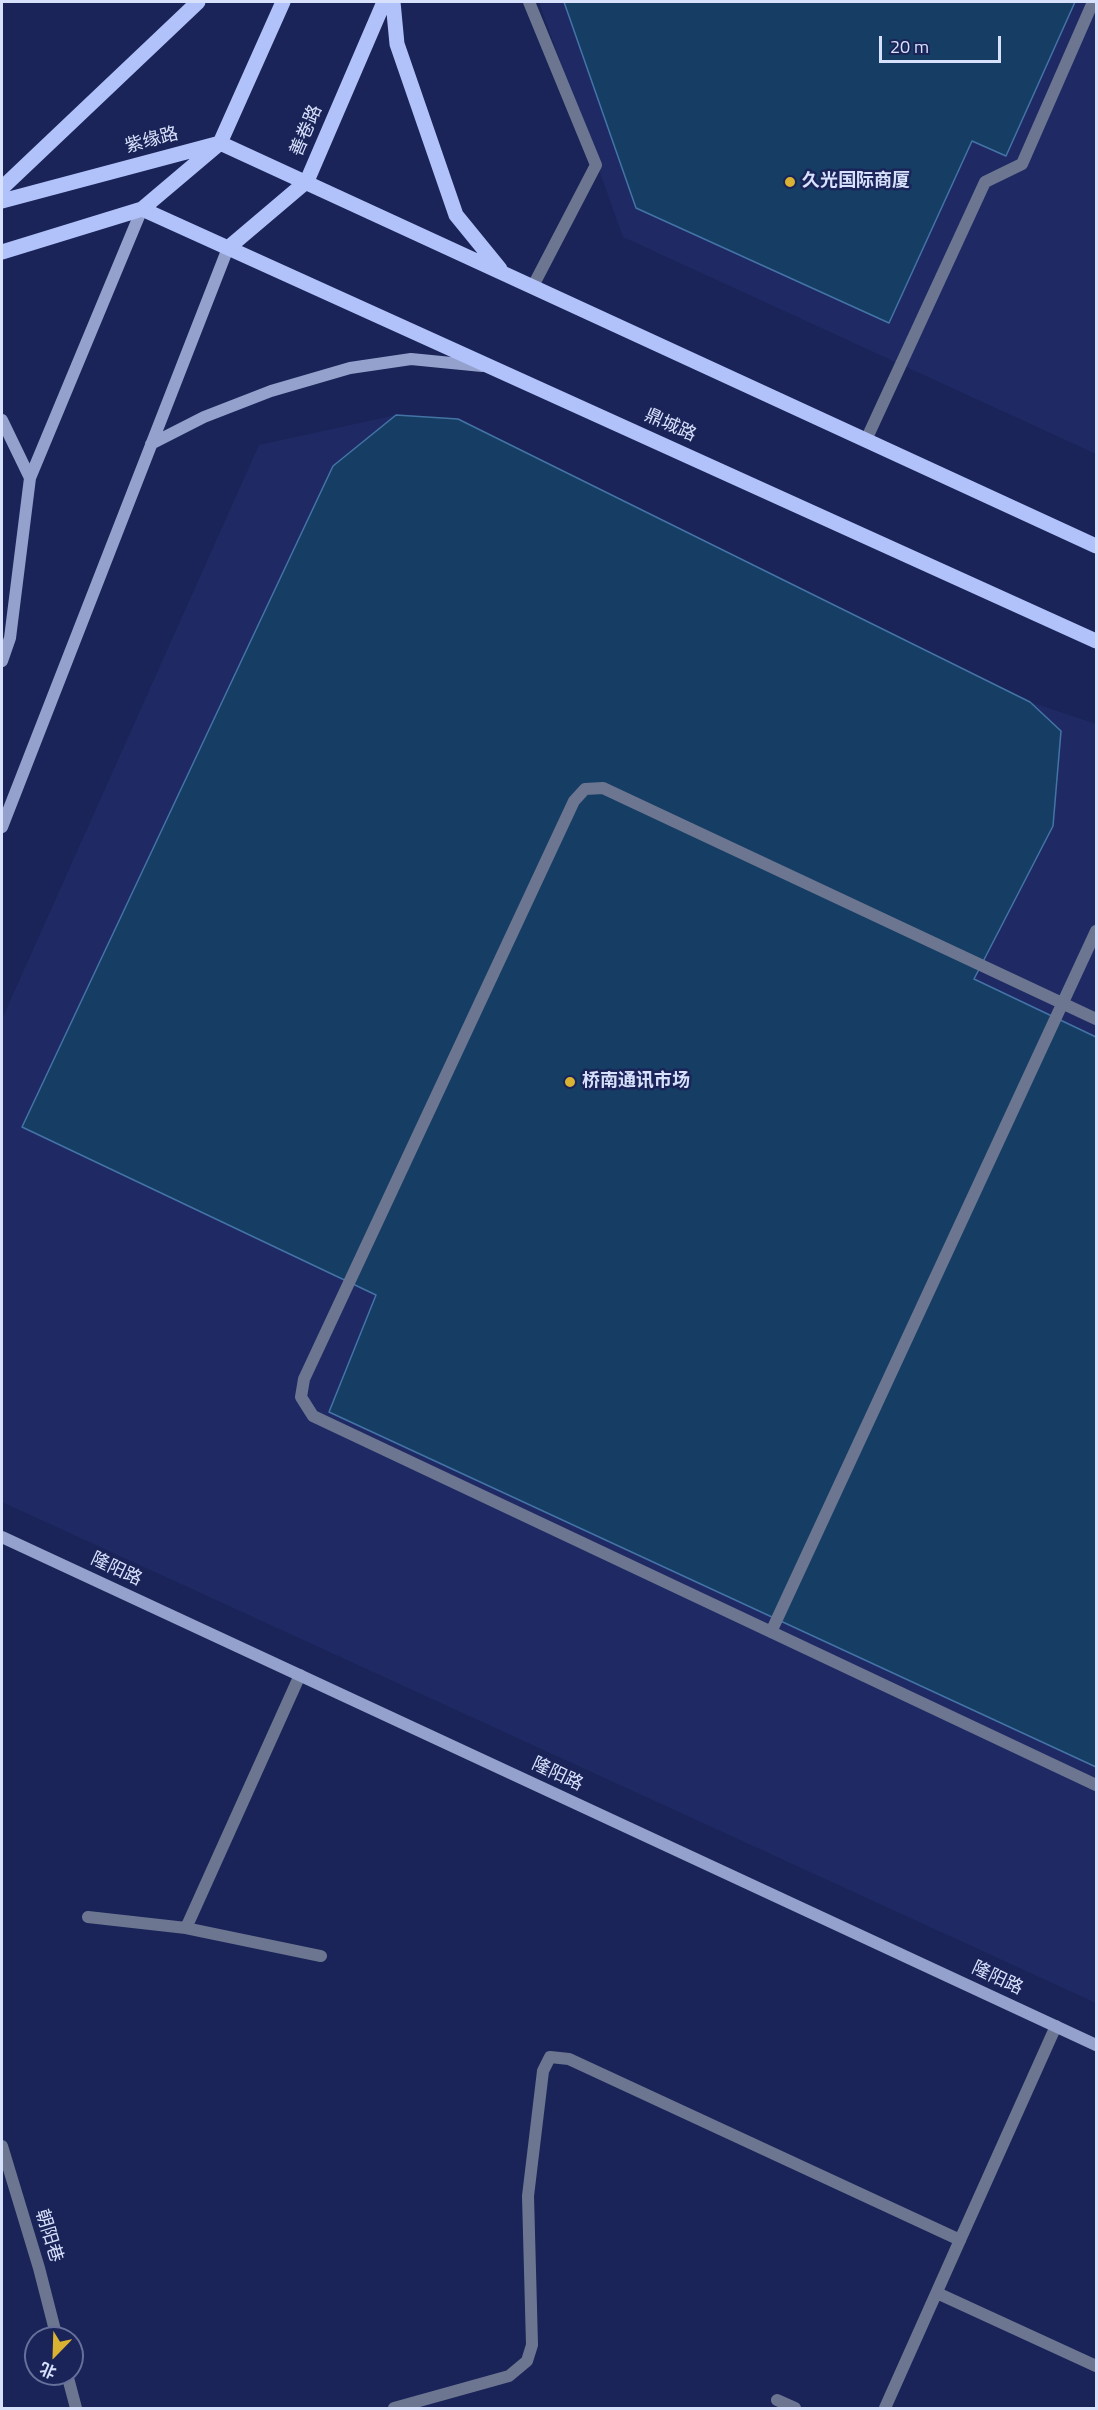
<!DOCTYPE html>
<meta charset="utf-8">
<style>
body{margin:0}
#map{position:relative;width:1098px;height:2410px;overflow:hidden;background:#1a2458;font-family:"Titillium Web","Noto Sans SC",sans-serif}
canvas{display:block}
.frame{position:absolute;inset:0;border:3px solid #d8e1fc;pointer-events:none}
.north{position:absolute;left:24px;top:2326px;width:60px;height:60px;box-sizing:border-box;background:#1a2458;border:2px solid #66709a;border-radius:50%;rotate:203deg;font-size:16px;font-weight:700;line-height:24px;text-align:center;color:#d8e1fc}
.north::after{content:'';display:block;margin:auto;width:21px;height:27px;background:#dab333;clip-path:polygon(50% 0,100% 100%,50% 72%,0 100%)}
.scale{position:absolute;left:879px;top:36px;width:122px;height:27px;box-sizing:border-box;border:3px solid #d8e1fc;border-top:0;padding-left:8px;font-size:18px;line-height:21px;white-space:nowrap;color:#d8e1fc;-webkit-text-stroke:4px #1a2458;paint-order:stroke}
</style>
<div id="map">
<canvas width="1098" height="2410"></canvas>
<div class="frame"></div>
<div class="north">北</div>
<div class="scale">20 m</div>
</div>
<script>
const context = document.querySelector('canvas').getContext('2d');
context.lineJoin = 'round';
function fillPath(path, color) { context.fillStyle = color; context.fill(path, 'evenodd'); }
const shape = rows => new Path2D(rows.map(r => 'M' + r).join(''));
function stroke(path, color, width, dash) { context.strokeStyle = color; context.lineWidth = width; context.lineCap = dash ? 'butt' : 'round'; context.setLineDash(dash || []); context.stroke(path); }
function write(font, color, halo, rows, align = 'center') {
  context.font = font + ' "Titillium Web","Noto Sans SC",sans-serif'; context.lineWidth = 5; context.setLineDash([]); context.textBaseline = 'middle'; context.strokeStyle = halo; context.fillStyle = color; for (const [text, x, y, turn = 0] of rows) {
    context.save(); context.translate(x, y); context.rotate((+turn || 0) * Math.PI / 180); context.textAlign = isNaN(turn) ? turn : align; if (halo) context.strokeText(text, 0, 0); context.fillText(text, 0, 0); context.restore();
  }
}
fillPath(shape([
 [539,2,1096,2,1096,454,623,237],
 [396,415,458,419,1030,702,1096,724,1096,2003,2,1502,2,1019,259,445]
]), '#1f2a65');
const building = shape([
 [564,2,1075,2,1006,156,972,141,889,323,636,208,564,2],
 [396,415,458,419,1030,702,1061,731,1053,826,974,979,1096,1037,1096,1767,329,1412,376,1295,22,1127,333,466,396,415]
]);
fillPath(building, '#163e65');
stroke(building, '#4474a6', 1.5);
stroke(shape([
 [1096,1019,603,788,585,789,574,801,304,1379,301,1397,313,1416,1096,1785],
 [771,1632,1096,931],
 [394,2408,509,2376,527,2361,532,2345,528,2196,543,2071,550,2057,569,2059,960,2240,1056,2026]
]), '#6d7691', 12);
stroke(shape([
 [529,2,596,165,533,286],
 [866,440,985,182,1022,164,1093,2],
 [88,1917,186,1928,321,1956],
 [186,1928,300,1675],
 [2,2146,39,2268,57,2338],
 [937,2293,1096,2366],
 [67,2374,76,2408],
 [777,2400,795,2408],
 [885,2408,960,2240]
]), '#6d7691', 12);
stroke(shape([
 [2,420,30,478],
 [151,444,204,417,271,391,350,368,411,359,482,366],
 [2,661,10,638,30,478,142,209],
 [2,827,228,248],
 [2,1537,1096,2045]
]), '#94a1cc', 12);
stroke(shape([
 [393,2,397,44,456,215,500,269],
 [2,188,198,2],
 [2,201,220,143,1096,546],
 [142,209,220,143,283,2],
 [228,248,307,181,384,2],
 [2,252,142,209,1096,641]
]), '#b1c2fa', 15);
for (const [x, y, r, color] of [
 [790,182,6,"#dab333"],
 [570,1082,6,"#dab333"]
]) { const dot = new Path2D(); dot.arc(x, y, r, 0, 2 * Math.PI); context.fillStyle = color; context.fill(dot); stroke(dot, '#1a2458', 2); }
write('18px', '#d8e1fc', '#1a2458', [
 ["善卷路",307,131,-67],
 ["紫缘路",152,141,-15],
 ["鼎城路",670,426,24],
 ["隆阳路",116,1570,25],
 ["隆阳路",557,1775,25],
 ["隆阳路",997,1979,25],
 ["朝阳巷",48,2236,73]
]);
write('bold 18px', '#d8e1fc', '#1a2458', [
 ["久光国际商厦",802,182],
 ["桥南通讯市场",582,1082]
], 'left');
</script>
